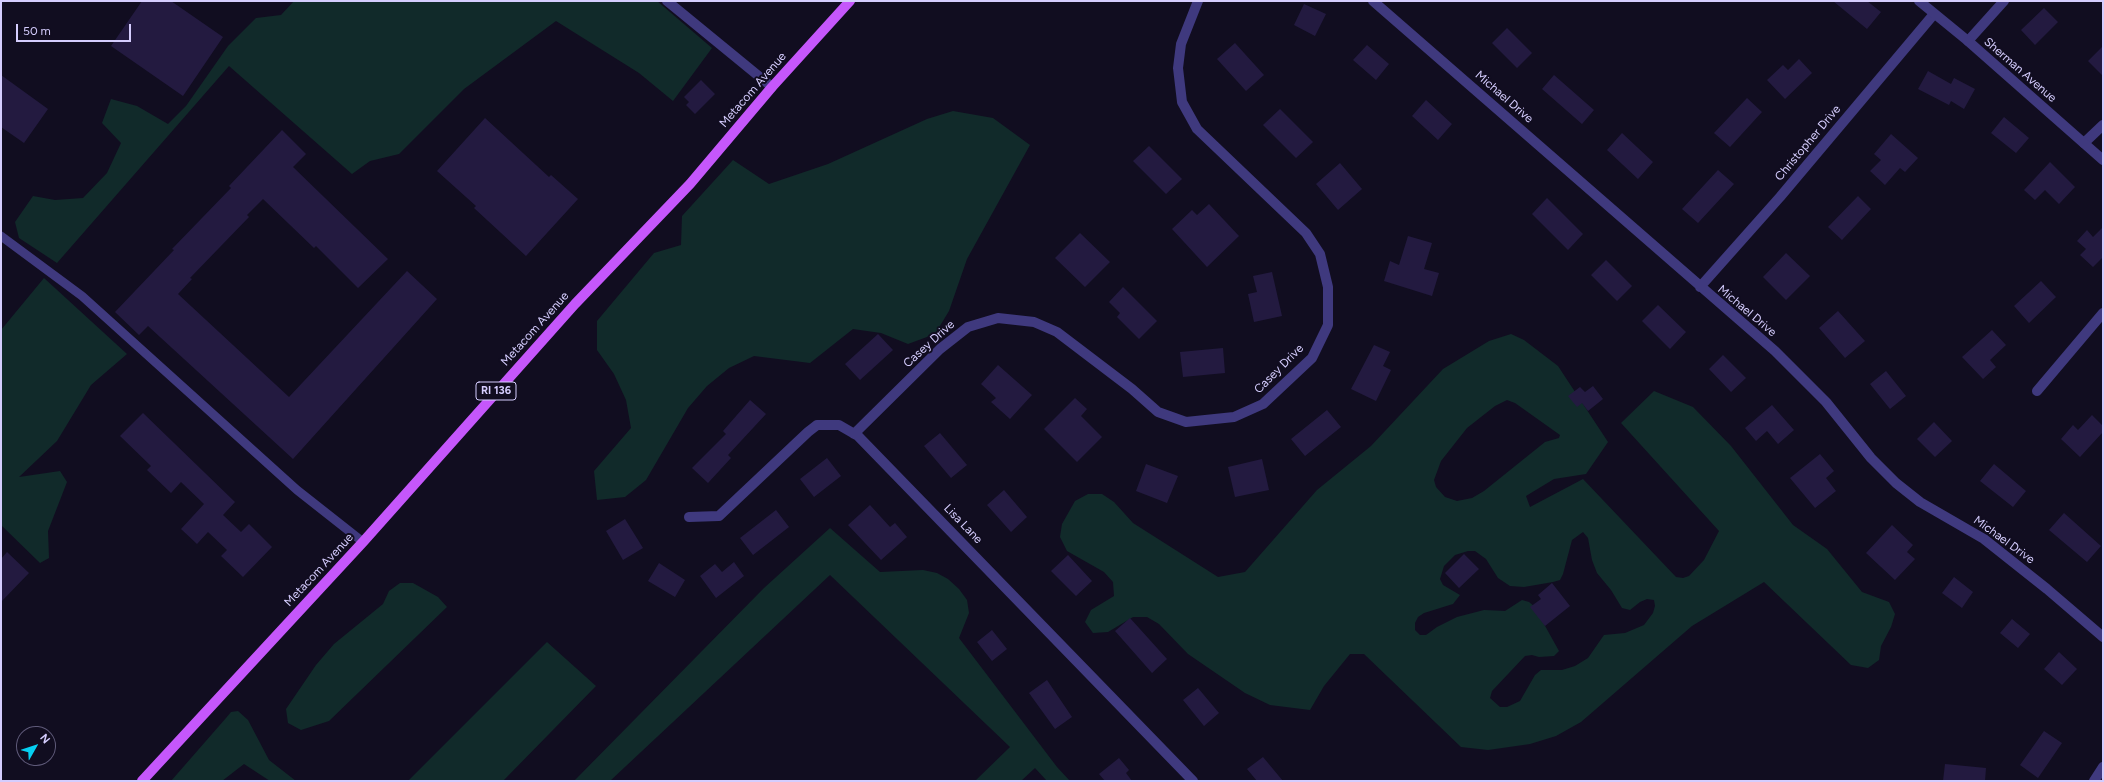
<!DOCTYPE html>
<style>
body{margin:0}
#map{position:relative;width:2104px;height:782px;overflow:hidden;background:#110d20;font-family:Figtree,sans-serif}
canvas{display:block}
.frame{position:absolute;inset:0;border:2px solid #d5cdfe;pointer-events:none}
.north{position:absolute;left:16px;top:726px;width:40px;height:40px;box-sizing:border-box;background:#110d20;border:1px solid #5f5a79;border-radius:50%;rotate:51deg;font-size:11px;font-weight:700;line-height:16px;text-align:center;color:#d5cdfe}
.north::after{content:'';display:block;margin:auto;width:14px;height:18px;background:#06cff1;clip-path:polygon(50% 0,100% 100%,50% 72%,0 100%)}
.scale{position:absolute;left:16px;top:24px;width:115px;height:18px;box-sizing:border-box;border:2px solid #d5cdfe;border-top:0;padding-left:5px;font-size:12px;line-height:14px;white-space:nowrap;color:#d5cdfe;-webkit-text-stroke:3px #110d20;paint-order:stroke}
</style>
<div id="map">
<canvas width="2104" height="782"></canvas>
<div class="frame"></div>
<div class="north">N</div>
<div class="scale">50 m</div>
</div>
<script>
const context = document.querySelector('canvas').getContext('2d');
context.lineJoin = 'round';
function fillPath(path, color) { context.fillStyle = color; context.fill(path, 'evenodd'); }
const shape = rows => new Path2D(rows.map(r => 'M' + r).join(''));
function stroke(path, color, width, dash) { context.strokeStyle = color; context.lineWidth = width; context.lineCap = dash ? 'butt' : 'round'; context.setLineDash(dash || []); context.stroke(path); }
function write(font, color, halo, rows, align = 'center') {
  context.font = font + ' Figtree,sans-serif'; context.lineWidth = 4; context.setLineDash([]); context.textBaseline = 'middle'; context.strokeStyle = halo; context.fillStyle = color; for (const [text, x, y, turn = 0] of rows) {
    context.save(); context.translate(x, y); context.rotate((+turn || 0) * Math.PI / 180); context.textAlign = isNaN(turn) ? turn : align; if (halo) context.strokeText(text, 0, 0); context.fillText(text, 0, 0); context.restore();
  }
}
fillPath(shape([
 [294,1,657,1,712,48,673,101,639,73,556,21,464,89,399,154,370,161,352,174,229,66,57,263,19,238,15,222,33,196,55,200,83,198,107,173,121,143,102,123,111,99,137,106,168,124,186,106,228,46,256,18,281,15],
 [953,111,993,118,1030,145,967,259,949,311,935,334,908,344,881,333,853,329,810,363,754,356,729,368,707,386,688,408,646,480,625,497,597,500,594,471,631,428,626,400,614,374,597,350,597,321,654,253,681,245,682,216,733,160,769,184,828,164,927,119],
 [44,278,127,354,91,385,57,441,19,477,60,471,67,482,48,531,49,558,40,563,1,525,1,330],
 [1511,334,1524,340,1558,366,1608,442,1586,474,1554,479,1526,496,1530,507,1583,479,1676,577,1683,578,1689,576,1704,560,1719,531,1621,423,1654,391,1693,407,1731,446,1793,525,1827,549,1862,592,1889,602,1895,614,1891,627,1881,646,1879,660,1868,668,1851,665,1764,582,1692,626,1581,722,1556,736,1530,744,1488,750,1461,747,1364,654,1350,654,1324,686,1310,710,1270,705,1245,693,1188,654,1159,624,1147,617,1133,617,1108,632,1093,633,1085,622,1091,610,1114,596,1113,582,1104,572,1067,551,1060,537,1062,524,1075,501,1088,494,1102,494,1114,502,1133,523,1218,577,1245,572,1317,490,1371,446,1443,369,1489,341],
 [1507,400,1515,403,1560,435,1559,438,1545,442,1484,491,1472,498,1457,501,1445,497,1436,487,1434,480,1441,461,1467,428,1495,406],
 [1583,532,1588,538,1592,560,1597,573,1611,590,1622,608,1630,610,1640,602,1647,599,1654,600,1655,606,1653,613,1644,625,1625,633,1604,635,1588,658,1575,666,1562,670,1541,670,1535,675,1520,701,1507,707,1500,707,1490,698,1492,691,1525,656,1532,655,1539,657,1554,656,1559,651,1534,606,1529,602,1522,600,1505,611,1484,610,1457,617,1437,627,1426,635,1420,635,1415,630,1415,623,1418,617,1424,613,1453,604,1460,595,1443,585,1440,579,1444,566,1455,555,1468,551,1475,551,1486,559,1498,578,1510,586,1524,587,1553,582,1560,580,1563,574,1572,540],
 [830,528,880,572,923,570,937,573,948,579,959,589,967,600,969,613,959,638,1057,767,1070,781,1047,781,1035,768,1021,781,975,781,1010,747,830,575,610,781,574,781,764,588],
 [400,583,413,583,438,597,447,607,329,721,301,730,288,723,286,709,316,665,334,644,383,604,389,591],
 [547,642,596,686,503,781,408,781],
 [238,711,248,720,269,760,296,781,270,781,244,764,222,781,171,781,226,718,231,712]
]), '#112a2a');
fillPath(shape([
 [142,1,171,1,223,37,183,96,111,46],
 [1833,1,1867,1,1881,12,1867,29],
 [1304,4,1326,14,1315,36,1294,25],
 [2044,8,2058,22,2035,45,2021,30],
 [1507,28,1532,53,1517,68,1492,43],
 [1235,43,1264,75,1246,91,1217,59],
 [1367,45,1389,64,1376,80,1353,60],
 [2103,46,2103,76,2088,61],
 [1799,59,1812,73,1785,99,1767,80,1783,65,1788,70],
 [1928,71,1951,84,1954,78,1975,89,1964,109,1951,101,1949,105,1918,89],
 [1,75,48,109,24,143,1,127],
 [1554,75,1594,110,1582,124,1542,89],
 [701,80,715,94,695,114,686,105,689,102,684,97],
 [1747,98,1762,112,1730,147,1714,133],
 [1426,100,1452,124,1438,140,1412,116],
 [1280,109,1313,142,1296,158,1263,125],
 [2004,117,2029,138,2016,153,1991,133],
 [485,118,549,177,551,175,578,199,526,256,474,208,476,206,437,171],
 [282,130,306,154,293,167,388,259,358,288,316,246,314,248,263,199,247,215,249,217,190,278,192,279,178,294,289,397,407,271,437,299,293,459,148,326,139,335,115,312,174,250,172,249,231,188,229,186],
 [1622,133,1653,162,1638,179,1607,150],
 [1891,134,1918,158,1905,172,1900,168,1885,185,1870,171,1881,160,1874,154],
 [1149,146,1182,179,1166,194,1133,161],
 [2050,162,2075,187,2059,204,2045,190,2035,200,2024,190],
 [1340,163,1362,189,1338,210,1316,184],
 [1718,170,1734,184,1698,223,1682,209],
 [1858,196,1871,209,1842,240,1828,227],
 [1547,198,1583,234,1568,250,1532,214],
 [1209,204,1239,236,1207,267,1172,229,1192,210,1197,215],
 [2103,227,2103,257,2093,267,2080,255,2086,249,2077,241,2087,230,2093,237],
 [1080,233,1110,262,1085,287,1055,258],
 [1408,236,1432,243,1424,269,1439,273,1432,296,1384,281,1390,261,1399,265],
 [1786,253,1810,276,1786,300,1763,277],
 [1606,260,1632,286,1617,301,1591,275],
 [1272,272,1282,316,1254,322,1248,294,1257,292,1253,276],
 [2041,281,2056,297,2029,323,2014,306],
 [1123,287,1157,321,1139,339,1117,317,1120,313,1109,302],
 [1658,305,1686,332,1670,349,1642,321],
 [1838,311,1865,341,1845,358,1819,328],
 [1992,330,2006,345,1990,360,1996,367,1983,379,1962,357],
 [878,334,893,350,860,380,845,364],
 [1374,345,1390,352,1383,366,1391,370,1376,401,1351,389],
 [1223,348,1225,373,1183,377,1180,352],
 [1723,355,1746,378,1731,392,1709,369],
 [998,365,1032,395,1010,419,991,402,996,398,981,384],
 [1886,371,1906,396,1890,409,1870,384],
 [1593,386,1603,399,1588,411,1582,403,1577,407,1568,396,1580,387,1585,392],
 [1075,398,1087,409,1081,416,1102,437,1077,462,1044,429],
 [750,400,766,414,728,455,731,458,708,483,692,468,726,434,723,431],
 [1772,405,1794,430,1778,444,1767,431,1756,441,1745,428],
 [1327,410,1341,427,1305,456,1291,439],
 [143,413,235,502,223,515,241,532,249,524,272,547,243,577,221,556,227,550,208,532,197,544,181,529,204,504,181,482,171,493,147,470,151,466,120,436],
 [2092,415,2103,426,2103,432,2080,457,2061,439,2073,425,2078,430],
 [1934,422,1952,441,1935,457,1917,439],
 [940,433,967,465,951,478,924,446],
 [1820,454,1834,471,1826,478,1836,491,1815,508,1790,478],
 [827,458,841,476,814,497,800,479],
 [1262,459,1269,490,1235,497,1228,467],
 [1146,464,1178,476,1167,503,1136,491],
 [1994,464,2026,491,2013,507,1980,481],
 [1004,490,1027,517,1011,532,987,505],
 [870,505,890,527,895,523,907,537,881,560,848,525],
 [776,510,789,527,753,555,740,538],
 [2064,513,2101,546,2087,562,2049,530],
 [625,519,643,548,623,560,606,531],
 [1892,525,1913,545,1907,552,1915,559,1895,580,1866,553],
 [7,552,29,573,1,602,1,559],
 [1464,554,1479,569,1459,588,1445,573],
 [1068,555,1092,581,1076,596,1051,571],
 [734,562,744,576,716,598,700,576,715,564,722,572],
 [659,563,685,580,675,597,648,581],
 [1954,577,1973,592,1962,608,1942,593],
 [1552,583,1570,606,1545,626,1530,607,1541,599,1538,595],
 [1130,618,1167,659,1152,673,1115,631],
 [2012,619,2030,634,2018,648,2000,633],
 [992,630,1007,649,992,661,977,642],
 [2059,652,2077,669,2062,685,2044,669],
 [1047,680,1072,717,1055,729,1029,693],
 [1198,688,1219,713,1204,726,1183,700],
 [2044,731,2062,743,2038,778,2020,765],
 [1263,757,1283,781,1257,781,1247,769],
 [1119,758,1129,770,1126,773,1132,781,1105,781,1099,774],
 [1945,764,1986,768,1985,781,1943,781]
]), '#231a40');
stroke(shape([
 [1,236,82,296,297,490,363,542]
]), '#3f397e', 9);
stroke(shape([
 [1373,1,1775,351,1826,402,1871,458,1896,483,1920,502,1984,539,2047,589,2103,637],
 [1968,41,2004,1],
 [2084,143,2103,125],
 [1700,287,1780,197,1934,14],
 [2037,391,2103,313],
 [854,434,940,349,968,327,998,318,1034,322,1057,332,1132,389,1158,412,1186,422,1234,417,1263,404,1312,358,1328,325,1328,287,1320,254,1306,233,1197,129,1182,102,1178,68,1181,44,1198,1],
 [689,517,719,516,808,432,817,425,839,425,858,436,1193,781],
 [2094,781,2103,767]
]), '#3f397e', 10);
stroke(shape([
 [667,1,772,87],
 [1919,1,1968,41,2103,160]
]), '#3f397e', 10);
stroke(shape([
 [142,781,363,542,575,304,690,184,772,87,850,1]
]), '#c557fb', 10);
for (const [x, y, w] of [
 [496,391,40]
]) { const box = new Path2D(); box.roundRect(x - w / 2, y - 9, w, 18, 3); context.fillStyle = '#110d20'; context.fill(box); stroke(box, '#d5cdfe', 1); }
write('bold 11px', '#d5cdfe', null, [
 ["RI 136",496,391]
]);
write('12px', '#d5cdfe', '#110d20', [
 ["Sherman Avenue",2020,70,41],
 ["Metacom Avenue",753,90,-49],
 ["Michael Drive",1504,97,41],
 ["Christopher Drive",1808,143,-50],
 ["Michael Drive",1747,311,40],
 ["Metacom Avenue",535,329,-48],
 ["Casey Drive",929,344,-42],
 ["Casey Drive",1279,369,-45],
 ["Lisa Lane",963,524,46],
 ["Michael Drive",2004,540,36],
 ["Metacom Avenue",319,570,-47]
]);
</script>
